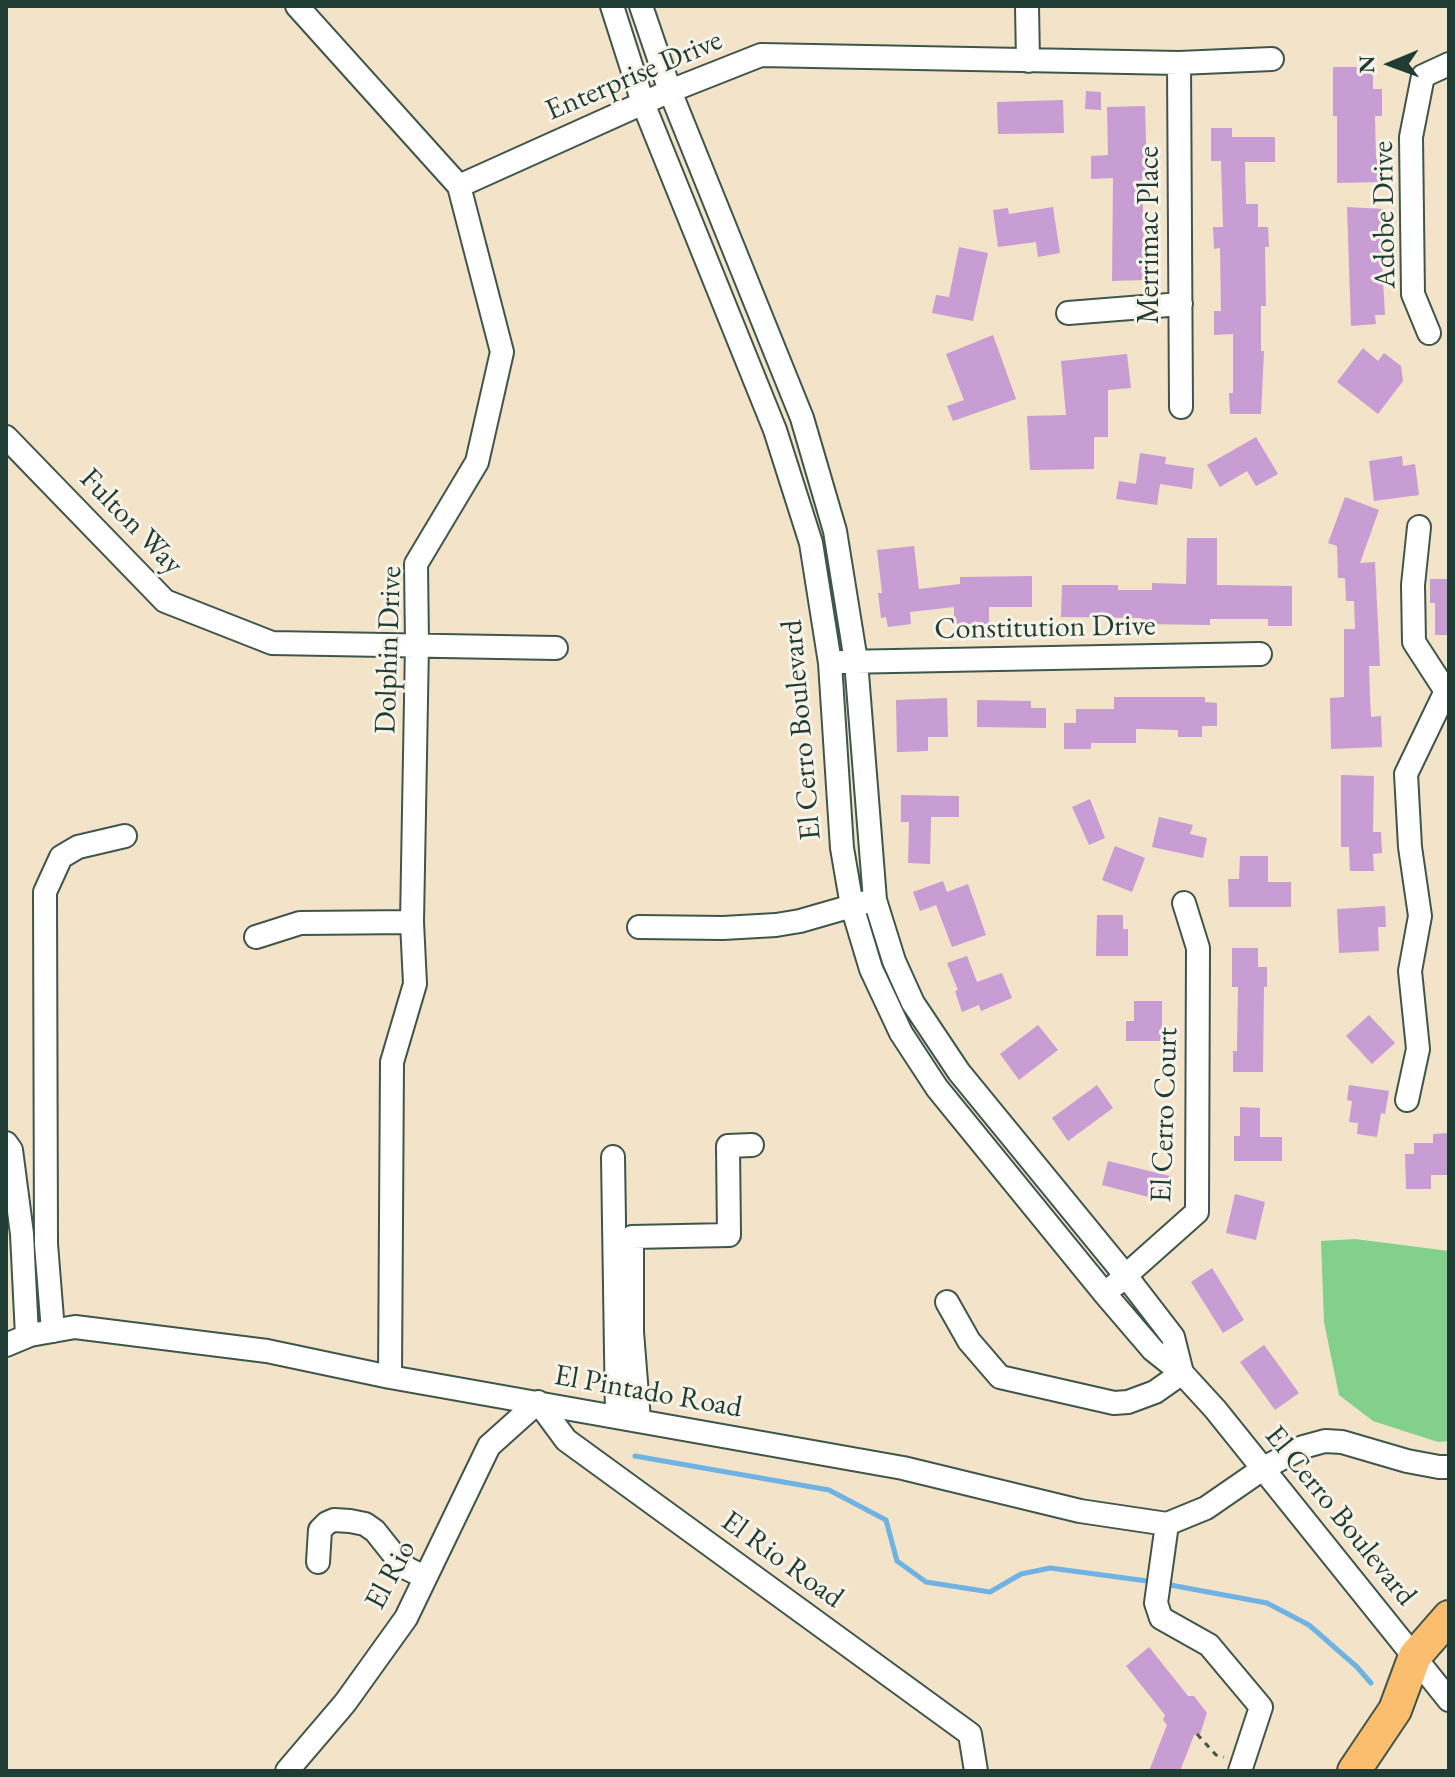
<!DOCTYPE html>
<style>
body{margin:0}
#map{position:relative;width:1455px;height:1777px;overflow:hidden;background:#f2e3c9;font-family:"EB Garamond",serif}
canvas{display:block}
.frame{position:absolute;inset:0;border:8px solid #1f3d34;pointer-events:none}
.north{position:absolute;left:1351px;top:24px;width:80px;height:80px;-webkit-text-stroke:6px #f7f3e8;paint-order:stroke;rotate:269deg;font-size:22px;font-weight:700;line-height:32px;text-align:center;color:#1f3d34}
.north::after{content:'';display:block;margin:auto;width:28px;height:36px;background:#1f3d34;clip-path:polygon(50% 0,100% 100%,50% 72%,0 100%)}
</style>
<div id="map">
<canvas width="1455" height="1777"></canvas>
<div class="frame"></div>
<div class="north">N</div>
</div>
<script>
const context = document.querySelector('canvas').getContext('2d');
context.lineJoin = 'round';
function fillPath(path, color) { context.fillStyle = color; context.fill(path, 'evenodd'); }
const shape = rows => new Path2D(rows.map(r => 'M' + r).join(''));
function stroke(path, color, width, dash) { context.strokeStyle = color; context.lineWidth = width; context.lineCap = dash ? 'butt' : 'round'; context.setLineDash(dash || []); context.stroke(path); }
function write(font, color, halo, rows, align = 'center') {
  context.font = font + ' "EB Garamond",serif'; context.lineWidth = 6; context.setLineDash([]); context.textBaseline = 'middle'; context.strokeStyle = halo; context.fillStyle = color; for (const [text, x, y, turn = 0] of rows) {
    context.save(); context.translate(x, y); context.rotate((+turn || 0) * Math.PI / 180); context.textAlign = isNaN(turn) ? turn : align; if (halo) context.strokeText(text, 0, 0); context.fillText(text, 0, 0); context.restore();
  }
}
fillPath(shape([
 [1355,1239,1449,1251,1449,1441,1438,1442,1373,1421,1339,1395,1324,1322,1321,1241]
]), '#83cf8c');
stroke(shape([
 [635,1456,829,1490,886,1520,897,1561,926,1582,990,1592,1021,1574,1050,1568,1155,1582],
 [1165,1584,1267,1603,1309,1625,1357,1667,1371,1683]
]), '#6fb3e5', 5);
fillPath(shape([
 [1333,67,1373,67,1373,89,1382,89,1382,116,1375,116,1376,159,1382,159,1383,182,1337,183,1337,116,1333,116],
 [1086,91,1101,92,1101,110,1085,109],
 [1063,100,1064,133,998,134,997,102],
 [1145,106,1147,178,1142,178,1145,280,1112,281,1113,178,1091,179,1091,156,1108,155,1107,107],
 [1211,128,1232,128,1232,137,1275,137,1275,162,1245,162,1246,204,1258,204,1258,227,1268,227,1269,247,1265,247,1266,306,1261,306,1261,351,1264,351,1261,414,1230,414,1229,393,1233,393,1233,334,1214,335,1214,311,1221,311,1220,248,1214,249,1213,227,1223,227,1221,161,1211,161],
 [1053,207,1060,253,1038,257,1036,242,998,247,993,210,1008,208,1009,214],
 [1347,207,1384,209,1385,231,1380,231,1385,315,1375,315,1376,324,1351,326],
 [959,247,988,253,973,321,932,313,936,295,949,297],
 [993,335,1016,399,953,421,947,406,964,400,946,354],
 [1363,348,1378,361,1384,353,1401,366,1403,381,1378,414,1337,382],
 [1127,354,1131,388,1108,390,1108,437,1094,437,1094,469,1030,470,1027,416,1066,415,1061,361],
 [1256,437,1278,474,1256,486,1247,471,1220,487,1207,465],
 [1140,453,1166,457,1165,464,1194,468,1192,489,1160,484,1157,505,1116,499,1119,481,1136,484],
 [1402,456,1403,466,1415,464,1419,495,1374,501,1369,461],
 [1345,497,1379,510,1360,563,1375,562,1380,666,1369,666,1370,697,1371,717,1381,716,1382,747,1331,749,1330,698,1344,697,1344,629,1355,629,1354,601,1346,601,1345,578,1338,578,1337,546,1328,543],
 [1187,538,1217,538,1217,585,1292,586,1292,626,1268,626,1268,619,1210,619,1210,625,1142,624,1142,618,1061,617,1062,585,1118,585,1118,590,1152,590,1152,583,1186,584],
 [914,546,919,589,960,584,960,577,1032,576,1032,607,989,607,989,624,954,624,954,607,910,612,911,624,888,627,886,617,881,618,878,593,882,593,877,550],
 [1430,579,1449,579,1449,635,1435,635,1435,603,1430,603],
 [1114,697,1205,697,1205,702,1217,703,1217,726,1202,726,1202,737,1178,737,1178,730,1136,729,1136,743,1091,743,1091,749,1064,749,1064,723,1076,723,1076,709,1114,709],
 [947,698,948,737,928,737,928,751,897,752,896,700],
 [977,700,1031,701,1031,708,1046,708,1046,728,977,727],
 [1341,775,1374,776,1373,832,1381,832,1382,853,1373,854,1374,871,1350,871,1349,847,1341,847],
 [901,795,959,796,959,817,931,817,930,864,908,863,909,822,901,822],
 [1090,799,1105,838,1089,845,1072,807],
 [1159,817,1193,825,1190,834,1207,838,1203,858,1152,847],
 [1115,846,1145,858,1132,892,1102,880],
 [1240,856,1268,856,1268,882,1291,882,1291,907,1229,907,1228,879,1239,879],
 [943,881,947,892,968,884,986,935,952,947,936,905,920,911,913,892],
 [1385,906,1386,927,1378,927,1379,951,1339,953,1337,909],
 [1097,915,1123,915,1123,929,1128,929,1128,956,1096,956],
 [1232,948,1258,948,1258,967,1267,967,1267,987,1264,987,1263,1072,1233,1072,1233,1051,1237,1051,1238,987,1232,987],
 [967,956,977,982,1002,973,1012,998,981,1011,979,1005,962,1012,955,991,958,990,947,963],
 [1134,1001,1162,1001,1162,1041,1126,1041,1126,1021,1134,1021],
 [1369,1015,1395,1043,1372,1064,1346,1036],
 [1038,1025,1058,1050,1019,1080,1000,1054],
 [1097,1085,1113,1108,1068,1141,1052,1118],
 [1349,1085,1389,1091,1385,1114,1381,1113,1377,1137,1357,1134,1358,1123,1349,1122,1352,1101,1347,1100],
 [1240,1107,1260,1108,1260,1137,1282,1137,1282,1161,1234,1161,1234,1136,1240,1136],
 [1449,1133,1448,1175,1431,1175,1431,1189,1406,1189,1405,1154,1414,1154,1414,1143,1433,1143,1433,1134],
 [1108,1161,1170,1176,1164,1201,1102,1185],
 [1235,1194,1265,1202,1256,1240,1226,1233],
 [1212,1268,1244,1320,1223,1333,1191,1282],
 [1264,1345,1299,1393,1275,1410,1240,1362],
 [1149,1647,1188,1696,1194,1696,1207,1713,1200,1734,1194,1735,1180,1771,1149,1771,1167,1725,1163,1720,1165,1715,1126,1666]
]), '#c79dd4');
const minor = shape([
 [297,6,459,186,502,352,477,462,416,564,417,644,412,922,415,984,392,1062,390,1377],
 [612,6,643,103,775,430,811,543,830,663,842,848,852,906,871,969,901,1033,937,1088,1105,1294,1153,1350,1182,1373,1215,1409,1449,1700],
 [641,6,670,91,802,418,835,531,856,661,875,900,894,961,913,1003,959,1072,1126,1276,1173,1337,1182,1373],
 [1027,6,1028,61],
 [1179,63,1181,407],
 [459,186,670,91,761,55,1179,63,1272,59],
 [1068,313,1181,304],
 [1429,333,1413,294,1411,137,1423,76,1449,64],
 [6,437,165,601,272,643,556,648],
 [1419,527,1413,585,1414,642,1449,696],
 [842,662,1260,654],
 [639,927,723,928,776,925,800,921,866,902],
 [256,937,300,923,412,922],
 [1407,1100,1418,1049,1410,971,1420,916,1410,847,1406,774,1445,693],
 [6,1143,11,1150,22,1234,27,1336],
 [613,1157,617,1416],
 [1115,1285,1197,1212,1198,948,1184,903],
 [947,1302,969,1341,1000,1377,1114,1403,1128,1402,1155,1392,1182,1373],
 [53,1331,46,1244,45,892,61,857,78,847,125,836],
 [6,1345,30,1335,75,1327,267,1351,390,1377,903,1468,1080,1511,1167,1524,1206,1508,1264,1468,1303,1447,1325,1441,1342,1442,1407,1461,1439,1467,1449,1467],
 [639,1420,632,1332,632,1237,729,1235,728,1146,752,1145],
 [1167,1524,1156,1603,1161,1618,1209,1645,1261,1707,1240,1771],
 [318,1562,320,1530,327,1523,334,1520,350,1521,365,1524,375,1531,398,1560,408,1569,425,1577],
 [287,1771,345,1703,406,1618,489,1446,538,1402,566,1440,970,1734,976,1771]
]);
const highway = shape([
 [1354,1771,1395,1710,1415,1656,1449,1617]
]);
stroke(minor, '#3f564a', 26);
stroke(highway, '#3f564a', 36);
stroke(shape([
 [1197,1734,1216,1755,1224,1757]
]), '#3f564a', 3, [6, 6]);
stroke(minor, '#fff', 22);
stroke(highway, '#fbbd6e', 32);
write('30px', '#1f3d34', '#f7f3e8', [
 ["Enterprise Drive",634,76,-23],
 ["Adobe Drive",1385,215,-91],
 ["Merrimac Place",1150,235,-90],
 ["Fulton Way",131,522,46],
 ["Constitution Drive",1045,628,-1],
 ["Dolphin Drive",389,650,-88],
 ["El Cerro Boulevard",802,730,-95],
 ["El Cerro Court",1165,1115,-88],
 ["El Pintado Road",648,1392,10],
 ["El Cerro Boulevard",1340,1516,51],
 ["El Rio Road",782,1560,36],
 ["El Rio",391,1575,-62]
]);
</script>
